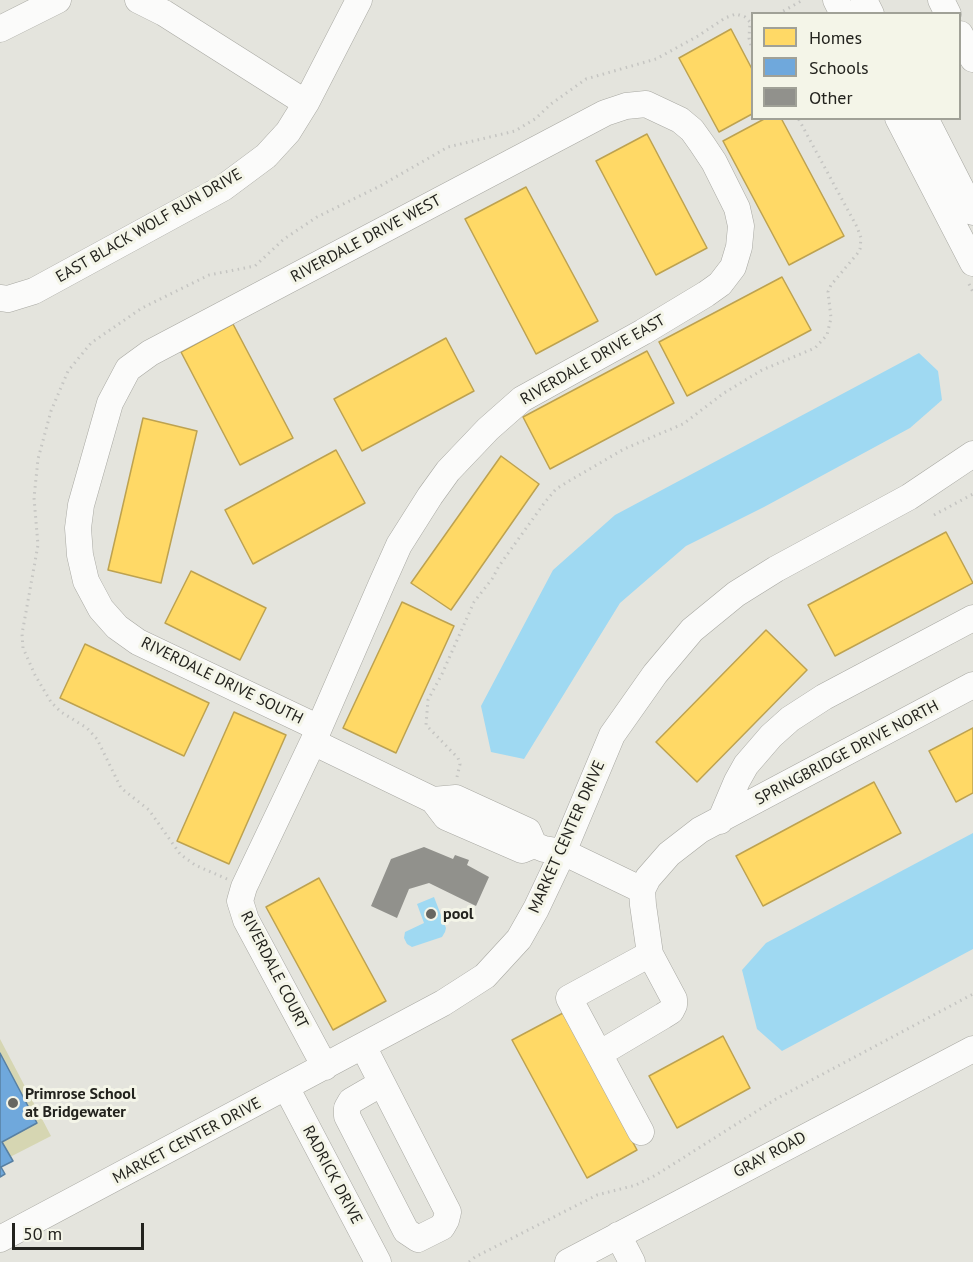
<!DOCTYPE html>
<style>
body{margin:0}
#map{position:relative;width:973px;height:1262px;overflow:hidden;background:#e4e4dd;font-family:"PT Sans",sans-serif}
canvas{display:block}
.legend{position:absolute;left:751px;top:12px;width:210px;height:108px;box-sizing:border-box;background:#f4f5e8;border:2px solid #a0a197;margin:0;padding:8px 10px;list-style:none;font-size:18px;color:#23231e}
.legend li{display:flex;align-items:center;gap:12px;height:30px}
.legend b{width:30px;border:2px solid #a0a197}
.scale{position:absolute;left:12px;top:1223px;width:132px;height:27px;box-sizing:border-box;border:3px solid #23231e;border-top:0;padding-left:8px;font-size:18px;line-height:21px;white-space:nowrap;color:#23231e;-webkit-text-stroke:4px #f4f5e8;paint-order:stroke}
</style>
<div id="map">
<canvas width="973" height="1262"></canvas>
<ul class="legend">
<li><b style="height:16px;background:#ffd966"></b>Homes</li>
<li><b style="height:16px;background:#6fa8dc"></b>Schools</li>
<li><b style="height:16px;background:#91918c"></b>Other</li>
</ul>
<div class="scale">50 m</div>
</div>
<script>
const context = document.querySelector('canvas').getContext('2d');
context.lineJoin = 'round';
function fillPath(path, color) { context.fillStyle = color; context.fill(path, 'evenodd'); }
const shape = rows => new Path2D(rows.map(r => 'M' + r).join(''));
function stroke(path, color, width, dash) { context.strokeStyle = color; context.lineWidth = width; context.lineCap = dash ? 'butt' : 'round'; context.setLineDash(dash || []); context.stroke(path); }
function write(font, color, halo, rows, align = 'center') {
  context.font = font + ' "PT Sans",sans-serif'; context.lineWidth = 6; context.setLineDash([]); context.textBaseline = 'middle'; context.strokeStyle = halo; context.fillStyle = color; for (const [text, x, y, turn = 0] of rows) {
    context.save(); context.translate(x, y); context.rotate((+turn || 0) * Math.PI / 180); context.textAlign = isNaN(turn) ? turn : align; if (halo) context.strokeText(text, 0, 0); context.fillText(text, 0, 0); context.restore();
  }
}
fillPath(shape([
 [0,1039,51,1136,10,1157,2,1142,37,1123,0,1053]
]), '#d6d6b2');
fillPath(shape([
 [919,353,938,371,942,400,910,428,764,507,686,546,620,603,524,759,491,752,481,706,553,570,615,515],
 [973,833,973,949,782,1051,757,1029,742,970,766,943],
 [434,897,446,928,445,932,442,937,412,947,407,944,404,938,405,932,424,923,417,904]
]), '#9fd9f2');
const homes = shape([
 [731,29,752,69,752,114,719,132,679,58,731,29],
 [766,118,781,118,844,236,789,265,723,141,766,118],
 [647,134,707,248,656,275,596,161,647,134],
 [526,187,598,321,536,354,465,219,526,187],
 [782,277,811,330,687,396,659,342,782,277],
 [233,324,293,438,240,465,181,352,233,324],
 [446,338,474,391,362,451,334,399,446,338],
 [647,351,674,403,550,469,523,417,647,351],
 [143,418,197,431,161,583,108,570,143,418],
 [336,450,365,503,253,564,225,510,336,450],
 [501,456,539,484,451,610,411,583,501,456],
 [946,532,973,583,835,656,808,605,946,532],
 [191,571,266,608,240,660,165,623,191,571],
 [402,602,454,626,396,753,343,728,402,602],
 [766,630,807,670,697,782,656,742,766,630],
 [85,644,209,703,184,756,60,698,85,644],
 [234,712,286,735,229,864,177,841,234,712],
 [973,728,973,793,956,802,929,751,973,728],
 [874,782,901,833,763,906,736,856,874,782],
 [319,878,386,1001,333,1030,266,907,319,878],
 [563,1013,637,1150,587,1178,512,1040,563,1013],
 [723,1036,750,1088,677,1128,649,1076,723,1036]
]);
fillPath(homes, '#ffd966');
stroke(homes, '#bda250', 1.5);
const schools = shape([
 [0,1053,37,1123,2,1142,13,1161,1,1167,5,1174,0,1177,0,1053]
]);
fillPath(schools, '#6fa8dc');
stroke(schools, '#5880a3', 1.5);
fillPath(shape([
 [424,847,453,859,455,855,469,860,467,865,489,877,476,906,429,883,409,889,397,918,371,906,391,859]
]), '#91918c');
const minor = shape([
 [138,0,164,13,306,103],
 [836,0,843,14],
 [864,0,871,14],
 [941,0,948,14],
 [0,29,58,0],
 [960,34,973,59],
 [898,118,973,263],
 [925,118,973,212],
 [0,298,8,299,34,291,223,188,266,156,288,132,306,103,359,0],
 [319,728,138,642,117,627,101,609,86,581,80,555,78,528,81,505,110,403,128,369,150,353,605,113,626,106,646,104,680,120,692,130,702,144,714,162,737,208,741,226,739,247,733,267,720,284,706,294,643,332,522,399,488,429,448,471,430,496,399,545,382,583,319,728,313,742,244,887,240,901,246,920,325,1067],
 [313,742,433,800,446,817,522,850,534,845,544,849,563,852,642,890],
 [433,800,456,798,528,831,534,845],
 [720,821,737,781,746,765,771,736,790,719,824,697,973,618],
 [363,1046,448,1212,446,1220,442,1227,418,1239,406,1231,347,1116,347,1108,351,1101,382,1083],
 [599,1054,663,1016,671,1011,674,1005,674,999,650,954],
 [286,1087,378,1262],
 [641,1132,569,998,650,954,643,905,642,890,648,878,669,854,700,830,973,685],
 [618,1235,632,1262],
 [0,1239,443,1003,485,976,519,939,536,909,563,852,612,735,655,674,692,630,736,594,776,569,909,497,973,454],
 [568,1262,973,1049]
]);
stroke(minor, '#a8a8a2', 27);
stroke(shape([
 [778,14,803,0],
 [969,284,973,292],
 [934,515,973,494],
 [457,777,460,764,458,758,426,725,428,700,442,674,474,602,492,579,499,566,545,502,556,489,569,481,624,449,683,424,724,393,762,370,815,348,827,335,831,318,828,292,831,285,857,254,860,249,861,238,857,227,798,118],
 [227,879,195,865,180,854,149,810,121,788,97,739,87,728,61,712,51,702,35,675,23,648,22,634,38,545,34,498,38,459,51,411,68,371,91,343,142,308,209,275,255,266,284,239,317,217,380,186,448,147,515,131,535,119,551,104,586,79,656,59,698,36,725,18,736,14,745,17,750,22,749,38,752,49],
 [469,1262,475,1257,597,1195,636,1185,656,1175,776,1099,973,994]
]), '#c5c5c2', 3, [1.5, 4.5]);
stroke(minor, '#fbfbfa', 26);
for (const [x, y, r, color] of [
 [431,914,6,"#676761"],
 [13,1103,6,"#676761"]
]) { const dot = new Path2D(); dot.arc(x, y, r, 0, 2 * Math.PI); context.fillStyle = color; context.fill(dot); stroke(dot, '#f4f5e8', 2); }
write('16px', '#23231e', '#f4f5e8', [
 ["EAST BLACK WOLF RUN DRIVE",149,226,-30],
 ["RIVERDALE DRIVE WEST",366,239,-28],
 ["RIVERDALE DRIVE EAST",593,360,-30],
 ["RIVERDALE DRIVE SOUTH",222,681,26],
 ["SPRINGBRIDGE DRIVE NORTH",847,753,-28],
 ["MARKET CENTER DRIVE",567,837,-66],
 ["RIVERDALE COURT",274,970,63],
 ["MARKET CENTER DRIVE",187,1141,-28],
 ["GRAY ROAD",770,1155,-28],
 ["RADRICK DRIVE",332,1175,62]
]);
write('bold 16px', '#23231e', '#f4f5e8', [
 ["pool",443,914],
 ["Primrose School",25,1094],
 ["at Bridgewater",25,1112]
], 'left');
</script>
